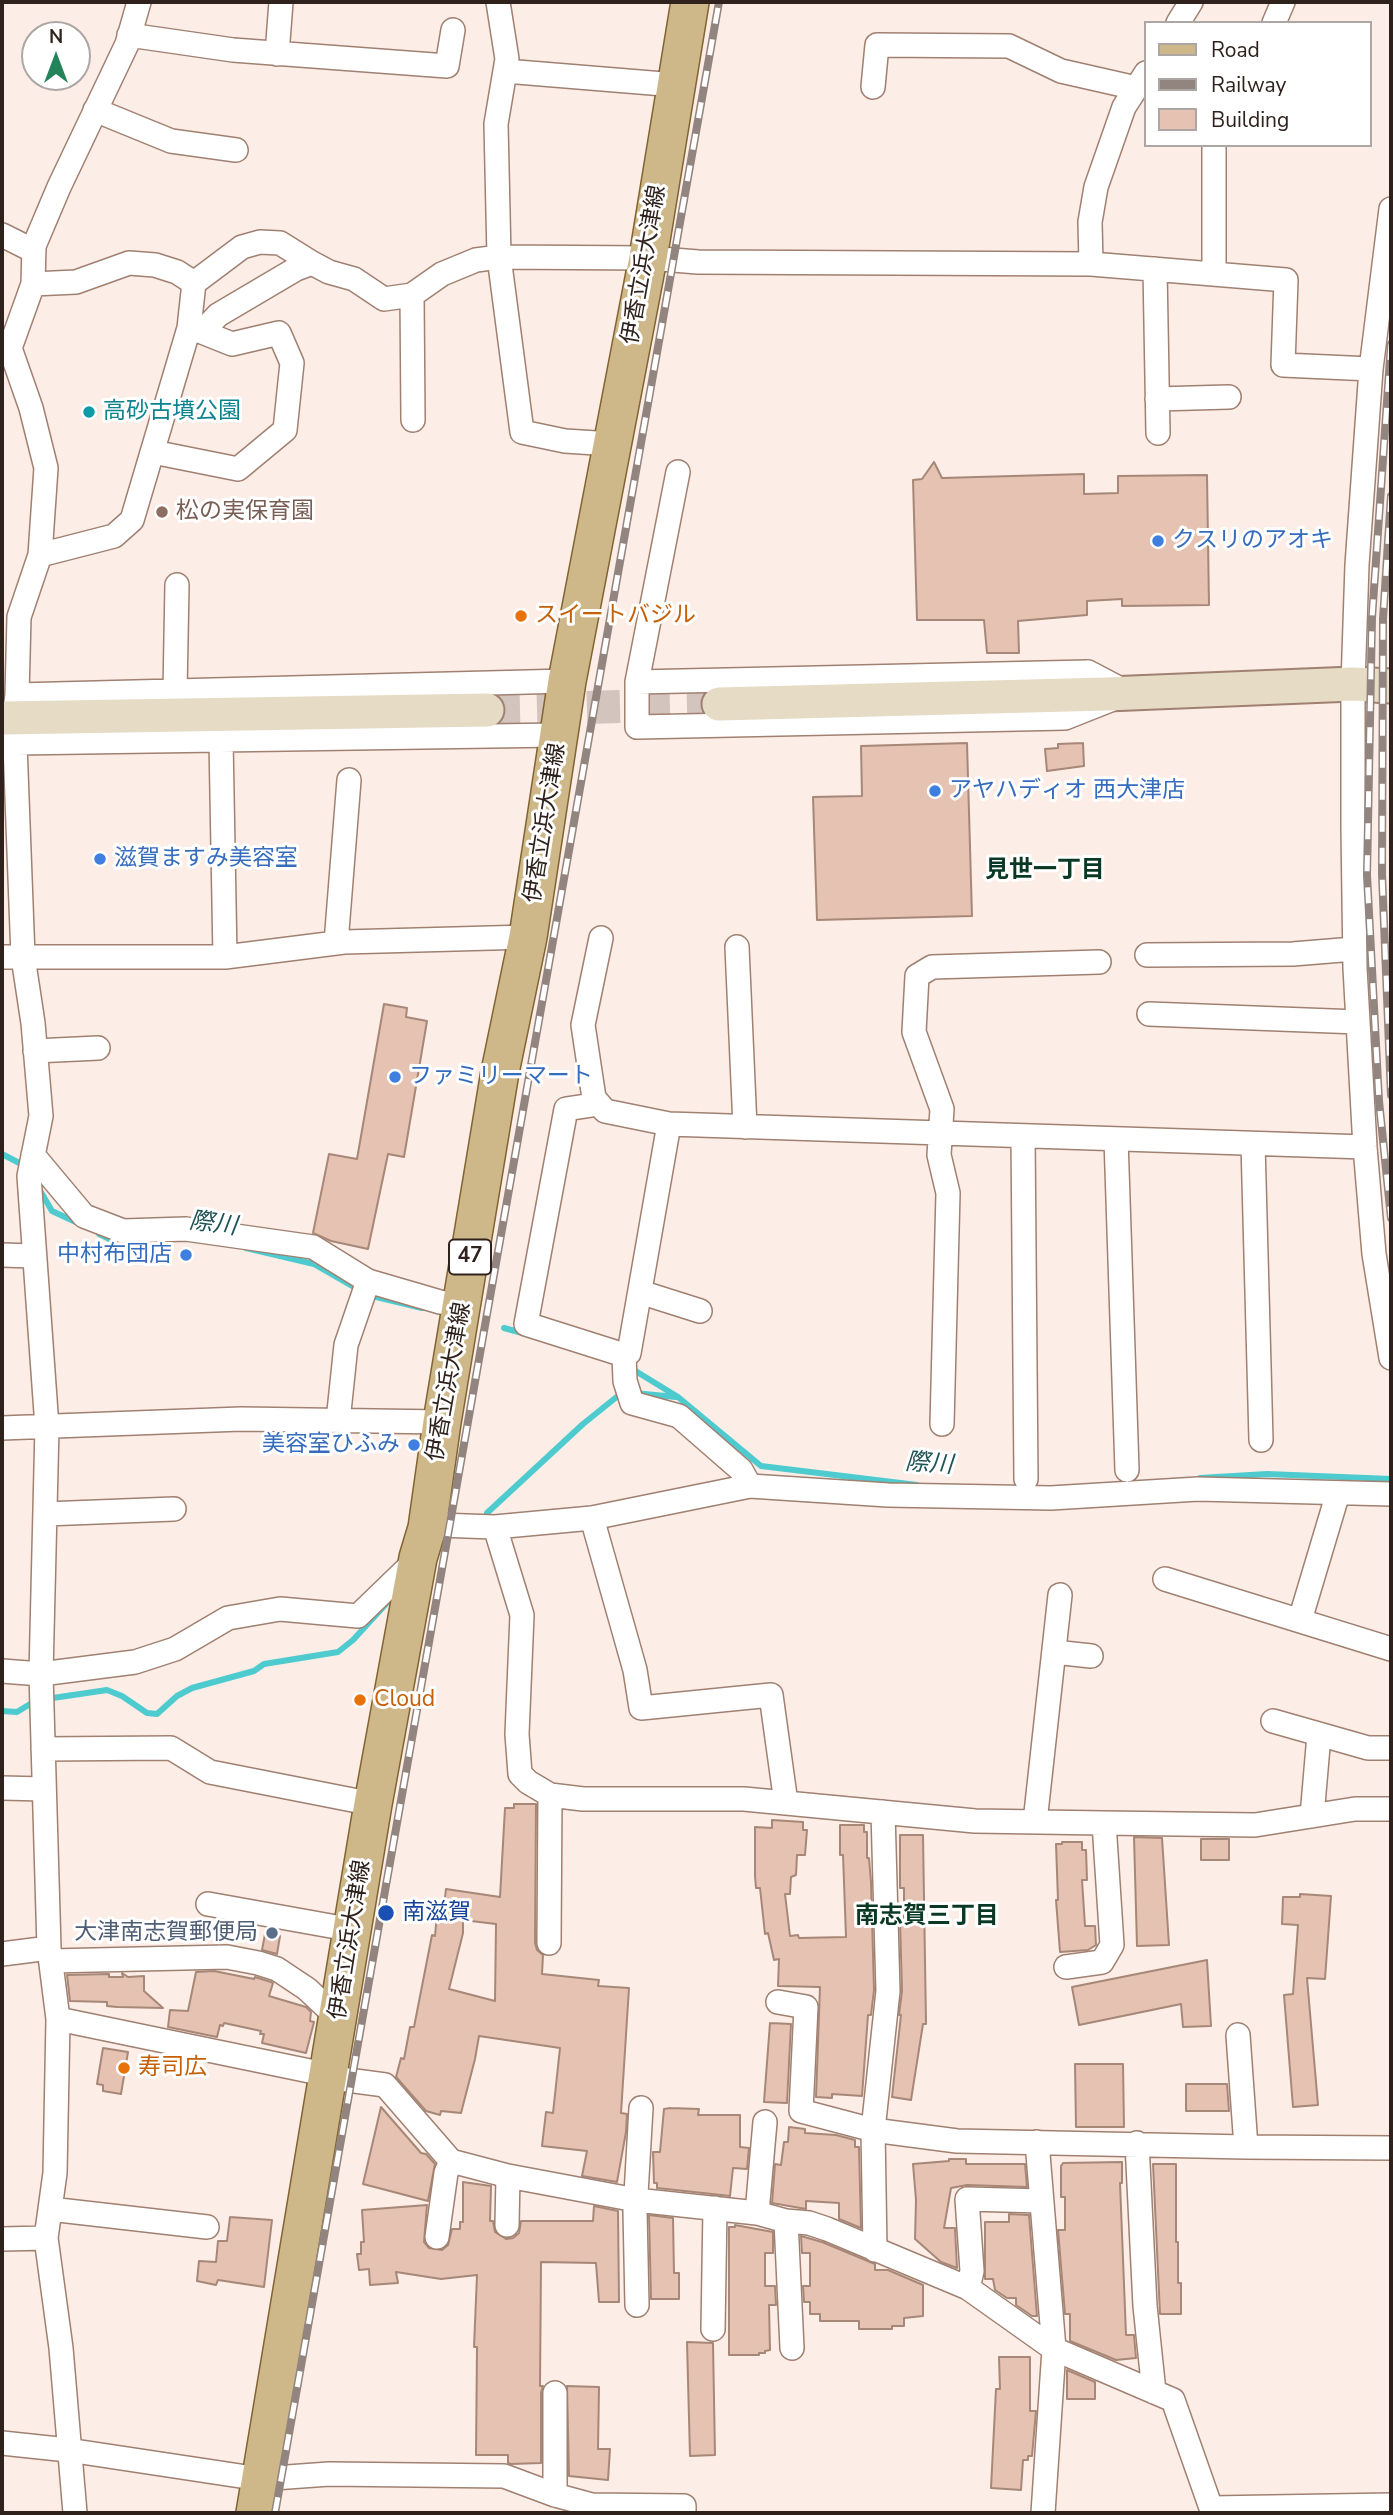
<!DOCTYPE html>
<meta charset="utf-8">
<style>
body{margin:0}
#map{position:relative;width:1393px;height:2515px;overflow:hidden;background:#fcede6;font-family:"Nunito Sans",sans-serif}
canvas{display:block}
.frame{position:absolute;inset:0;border:4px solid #2f221c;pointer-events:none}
.legend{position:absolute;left:1144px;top:21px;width:228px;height:126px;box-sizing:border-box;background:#fff;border:2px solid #aca7a4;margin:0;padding:9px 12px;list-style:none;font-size:21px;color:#2f221c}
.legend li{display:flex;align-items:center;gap:14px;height:35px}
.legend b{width:35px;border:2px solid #aca7a4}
.north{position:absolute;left:21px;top:21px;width:70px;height:70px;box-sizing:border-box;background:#fff;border:2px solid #aca7a4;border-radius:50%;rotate:0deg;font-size:19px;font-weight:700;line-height:28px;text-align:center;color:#2f221c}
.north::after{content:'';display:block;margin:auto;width:24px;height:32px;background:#23835b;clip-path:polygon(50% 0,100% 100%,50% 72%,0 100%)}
</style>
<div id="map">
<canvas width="1393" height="2515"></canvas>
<div class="frame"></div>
<ul class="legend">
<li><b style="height:9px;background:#ceb889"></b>Road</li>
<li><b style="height:9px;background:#92847e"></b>Railway</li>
<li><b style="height:19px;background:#e5c2b2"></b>Building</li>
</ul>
<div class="north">N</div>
</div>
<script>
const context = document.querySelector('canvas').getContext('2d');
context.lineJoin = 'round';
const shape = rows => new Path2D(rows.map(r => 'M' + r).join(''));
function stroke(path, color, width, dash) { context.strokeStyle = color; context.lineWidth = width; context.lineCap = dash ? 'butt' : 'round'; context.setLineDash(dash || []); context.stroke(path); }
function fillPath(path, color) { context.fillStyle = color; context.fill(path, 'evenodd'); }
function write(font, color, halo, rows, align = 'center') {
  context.font = font + ' "Nunito Sans","Noto Sans JP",sans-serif'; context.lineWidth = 6; context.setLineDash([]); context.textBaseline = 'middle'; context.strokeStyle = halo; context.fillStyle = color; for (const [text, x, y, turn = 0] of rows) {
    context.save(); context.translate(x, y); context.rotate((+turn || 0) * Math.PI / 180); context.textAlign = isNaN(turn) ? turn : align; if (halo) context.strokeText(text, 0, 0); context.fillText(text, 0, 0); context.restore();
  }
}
stroke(shape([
 [2,1154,25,1166],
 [38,1187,52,1211,80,1224],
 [99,1234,122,1245,166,1241],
 [246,1248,314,1264,359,1290],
 [368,1295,422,1308],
 [504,1328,526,1334],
 [629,1367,678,1397,761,1466,917,1485],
 [634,1393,676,1397],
 [1200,1478,1267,1474,1391,1479],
 [487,1513,583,1424,624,1391],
 [46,1699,107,1690,122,1696,147,1713,157,1714,177,1696,192,1688,254,1671,264,1664,338,1652,353,1640,386,1604],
 [2,1711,17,1712,35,1701]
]), '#4dcbce', 6);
const building = shape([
 [934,462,942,478,1084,474,1084,494,1118,493,1118,476,1207,475,1209,605,1122,606,1122,599,1087,601,1087,615,1018,621,1019,653,987,653,984,620,917,620,913,480,922,479,934,462],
 [967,743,972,916,817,920,813,797,862,796,861,746,967,743],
 [1083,743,1084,766,1047,771,1045,749,1058,748,1058,744,1083,743],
 [384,1004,407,1008,406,1017,427,1021,404,1157,388,1154,368,1249,331,1241,313,1233,329,1154,357,1159,384,1004],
 [514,1804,536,1804,535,1943,537,1950,543,1955,542,1974,599,1980,598,1986,629,1988,621,2113,627,2114,626,2132,617,2182,582,2176,587,2151,542,2146,546,2112,553,2113,560,2048,479,2036,475,2059,461,2113,441,2111,440,2115,426,2111,396,2077,401,2058,404,2059,410,2027,414,2027,432,1935,435,1936,437,1914,443,1914,446,1889,500,1897,505,1808,514,1808,514,1804],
 [463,1920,496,1924,495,2001,449,1989,463,1933,463,1920],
 [772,1820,803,1822,803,1830,807,1830,805,1855,797,1855,796,1875,791,1877,790,1894,785,1894,790,1936,798,1935,799,1938,846,1937,843,1855,840,1855,840,1825,864,1825,864,1832,867,1832,867,1858,869,1858,871,1882,874,1990,871,2015,868,2015,862,2096,832,2094,832,2098,816,2097,820,1987,778,1986,779,1959,774,1960,768,1933,765,1934,760,1888,756,1888,755,1876,755,1827,772,1828,772,1820],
 [900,1835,923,1835,926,2024,923,2024,911,2100,892,2097,901,2015,899,2015,902,1991,900,1921,904,1921,904,1888,900,1888,900,1835],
 [1134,1837,1162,1838,1169,1945,1137,1946,1134,1837],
 [1201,1839,1229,1839,1229,1860,1201,1860,1201,1839],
 [1062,1842,1082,1842,1082,1850,1086,1850,1087,1880,1082,1880,1085,1926,1095,1926,1096,1945,1088,1950,1060,1952,1056,1900,1058,1900,1056,1844,1062,1844,1062,1842],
 [1300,1894,1331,1896,1325,1979,1307,1978,1318,2105,1293,2107,1284,1995,1293,1994,1298,1925,1282,1924,1283,1897,1300,1897,1300,1894],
 [265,1934,280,1936,277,1954,262,1950,265,1934],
 [1207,1960,1211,2026,1183,2027,1181,2004,1079,2025,1072,1987,1207,1960],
 [214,1971,254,1979,255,1977,271,1982,273,1983,269,1996,306,2007,311,2012,310,2021,314,2022,306,2053,262,2043,264,2034,260,2034,261,2031,224,2023,223,2026,220,2025,217,2037,168,2027,170,2010,188,2011,196,1972,214,1971],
 [122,1973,128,1977,144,1976,144,1991,163,2008,117,2007,107,2006,107,2002,70,2001,67,1975,109,1974,109,1977,123,1977,122,1973],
 [770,2023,791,2024,787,2103,764,2102,770,2023],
 [103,2048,128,2052,121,2094,103,2091,103,2085,97,2084,103,2048],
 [1075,2064,1123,2064,1124,2127,1076,2127,1075,2064],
 [1186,2084,1227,2084,1229,2111,1186,2111,1186,2084],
 [381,2107,421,2153,426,2154,435,2164,428,2201,363,2184,381,2107],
 [670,2108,699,2109,698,2115,740,2115,740,2147,749,2148,747,2169,733,2168,730,2196,657,2188,657,2183,654,2183,653,2152,660,2152,664,2109,670,2108],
 [789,2127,805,2129,805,2133,836,2135,855,2140,855,2147,859,2147,861,2228,839,2219,839,2203,806,2201,806,2209,772,2203,775,2164,781,2165,784,2142,788,2142,789,2127],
 [949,2159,966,2159,966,2164,1025,2164,1027,2187,967,2185,951,2188,944,2228,955,2228,957,2268,941,2262,915,2239,916,2200,913,2164,949,2161,949,2159],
 [1122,2162,1122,2183,1120,2183,1126,2335,1134,2335,1136,2358,1116,2360,1070,2341,1070,2314,1065,2314,1058,2230,1065,2230,1065,2197,1061,2197,1061,2166,1063,2163,1122,2162],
 [1153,2164,1176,2164,1176,2242,1178,2242,1178,2283,1181,2283,1181,2314,1160,2314,1153,2164],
 [463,2182,491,2186,490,2221,493,2221,495,2232,506,2239,513,2238,519,2233,521,2221,593,2221,594,2206,618,2211,619,2302,599,2302,596,2263,541,2262,540,2386,543,2386,541,2393,541,2463,511,2464,508,2463,508,2455,476,2455,477,2347,474,2347,477,2275,441,2279,396,2272,398,2283,370,2285,369,2269,359,2270,357,2254,361,2254,361,2242,364,2242,362,2210,427,2205,424,2242,429,2248,442,2250,448,2245,452,2229,460,2229,460,2222,463,2222,463,2182],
 [1009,2214,1029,2215,1037,2316,1032,2316,1016,2305,1016,2298,1007,2298,995,2290,993,2279,985,2279,985,2222,1009,2222,1009,2214],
 [649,2215,673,2218,674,2273,679,2273,679,2299,651,2299,649,2215],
 [230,2217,272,2220,264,2287,218,2280,216,2285,197,2281,199,2261,216,2262,218,2241,227,2241,230,2217],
 [735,2225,773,2232,773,2253,765,2253,765,2286,775,2286,776,2305,769,2305,770,2350,765,2351,765,2353,759,2353,759,2355,729,2355,729,2227,735,2227,735,2225],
 [801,2236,822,2242,875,2264,875,2270,888,2270,923,2285,923,2316,904,2318,904,2326,892,2326,892,2329,859,2329,859,2321,820,2321,820,2314,810,2314,810,2302,804,2302,803,2286,810,2286,810,2253,802,2253,801,2236],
 [687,2342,713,2343,715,2455,690,2456,687,2342],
 [999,2357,1030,2357,1030,2411,1036,2411,1032,2456,1028,2456,1028,2460,1023,2460,1021,2490,991,2488,996,2389,1000,2389,999,2357],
 [1067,2370,1095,2382,1095,2399,1067,2399,1067,2370],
 [567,2386,599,2387,598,2449,610,2449,608,2480,569,2476,567,2386]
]);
fillPath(building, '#e5c2b2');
stroke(building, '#a78777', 2);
stroke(shape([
 [487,710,719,704]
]), '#d3c4be', 33, [33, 17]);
const street = shape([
 [498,2,507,59,496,124,499,257,522,432,565,441,612,444],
 [1178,23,1191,2],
 [1274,23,1283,2],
 [129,35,233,50,447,66,453,30],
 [277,54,281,2],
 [505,71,676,85],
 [873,87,877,45,1009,46,1061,71,1136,88],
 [95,110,171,141,236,150],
 [1214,145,1214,274],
 [1391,209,1371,369,1357,565,1353,684,1353,829,1355,968,1365,1147,1374,1254,1391,1358],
 [2,235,34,251],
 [1091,264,1090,222,1096,187,1124,107,1146,73],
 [1155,269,1158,433],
 [194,283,242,247,260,242,280,243,312,263],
 [33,284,76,282,129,263,155,265,177,272,194,283,189,328,132,520,114,536,40,555],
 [412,295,413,420],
 [189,328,202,332,218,315,296,269,312,263,329,272,354,279,384,299,412,295,442,274,476,260,499,257,648,258,698,262,1091,264,1286,280,1283,365,1371,369],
 [1157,399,1229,397],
 [153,452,238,469,285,430,292,363,279,333,232,344,202,332],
 [1088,672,1128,693,1065,718,637,727,637,682,1088,672],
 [637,682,678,472],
 [175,691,177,585],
 [17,695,567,681],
 [221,740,225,957],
 [15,743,559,735],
 [601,938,583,1025,594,1098,605,1111,669,1124,1365,1147],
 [336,943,349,780],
 [737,947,745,1127],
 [1147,955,1293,954,1354,949],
 [2,957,225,957,344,942,528,937],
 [1149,1014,1358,1022],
 [35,1051,98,1048],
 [599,1104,566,1109,526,1324,624,1355,625,1381,632,1403,679,1416,741,1470,750,1486],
 [1023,1136,1026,1479],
 [1116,1139,1127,1470],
 [1253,1144,1261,1440],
 [33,1155,84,1216,123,1231,186,1229,313,1247,368,1281,440,1302,463,1306],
 [2,1255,33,1256],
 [640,1292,700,1311],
 [624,1355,629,1353,669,1124],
 [338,1421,346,1345,368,1281],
 [942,1424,948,1193,939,1155,942,1109,914,1032,917,976,932,967,1099,962],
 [2,1428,241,1419,442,1422],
 [45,1514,174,1509],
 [592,1518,635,1670,641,1708,771,1695,786,1803],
 [495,1527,522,1615,517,1734,520,1774,528,1782,550,1795,583,1799,744,1799,975,1821,1104,1823,1255,1825,1355,1809,1391,1809],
 [427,1528,438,1525,495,1527,592,1518,750,1486,888,1495,1051,1498,1198,1489,1391,1494],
 [1165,1579,1391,1649],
 [1300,1620,1338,1493],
 [1054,1652,1091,1656],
 [2,1671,41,1674,135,1662,175,1649,228,1618,280,1609,358,1616,418,1558],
 [1273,1721,1368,1748,1391,1748],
 [43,1749,171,1748,210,1772,373,1804],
 [2,1788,44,1789],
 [1312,1816,1319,1735],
 [1035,1822,1060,1595],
 [208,1904,353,1930],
 [549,1943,550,1795],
 [2,1954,49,1948],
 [51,1961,227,1957,258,1963,277,1969,307,1989,338,2018],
 [1066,1967,1102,1962,1112,1945,1104,1823],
 [778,2002,806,2007,801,2111,873,2130,957,2141,1246,2147,1391,2148],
 [58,2019,329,2075,340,2079,385,2085,451,2161,508,2176,636,2200,757,2213,786,2221,809,2223,827,2229,968,2288,1054,2349,1173,2400,1211,2508,1391,2505],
 [1238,2035,1246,2147],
 [1037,2142,1054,2349,1043,2513],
 [1137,2143,1145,2306,1154,2392],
 [50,2209,207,2227],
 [757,2213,765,2122],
 [786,2221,792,2348],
 [507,2225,508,2176],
 [437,2237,446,2173,451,2161],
 [2,2239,46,2238],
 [875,2250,873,2130,888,1991,883,1812],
 [968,2288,972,2271,967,2199,1041,2201],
 [637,2305,635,2211,641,2108],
 [713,2329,715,2208],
 [2,2443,68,2450,260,2479,329,2474,504,2476,555,2495,592,2505,684,2506,684,2513],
 [555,2495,555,2393],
 [75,2513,61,2348,46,2238,55,2173,58,2019,49,1948,41,1674,47,1427,29,1176,41,1116,33,1023,23,957,14,718,17,695,19,617,40,555,46,468,31,408,10,348,33,284,34,246,59,187,127,44,139,2]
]);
const secondary = shape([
 [719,704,1107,694,1353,684,1391,686],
 [2,718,487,710]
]);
const primary = shape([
 [255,2513,373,1804,418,1558,427,1528,442,1422,500,1072,528,937,567,681,648,258,690,2]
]);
stroke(street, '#a08071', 26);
stroke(secondary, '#a08071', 37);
stroke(primary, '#816430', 40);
stroke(street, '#fff', 23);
stroke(secondary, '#e6dbc4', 33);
stroke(primary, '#ceb889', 37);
const rail = shape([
 [1391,344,1372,618,1367,875,1379,1101,1391,1218],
 [1391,496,1383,619,1382,874,1391,1095],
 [275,2513,719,2]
]);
stroke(rail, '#92847e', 8);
stroke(rail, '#fff', 5, [16]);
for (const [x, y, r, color] of [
 [89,412,7,"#0f9aa8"],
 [162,512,7,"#8d6e63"],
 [1158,541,7,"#3f7fe0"],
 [521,616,7,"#e8710a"],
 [935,791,7,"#3f7fe0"],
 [100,859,7,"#3f7fe0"],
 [395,1077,7,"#3f7fe0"],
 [186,1255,7,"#3f7fe0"],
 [414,1445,7,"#3f7fe0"],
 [360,1700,7,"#e8710a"],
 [386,1913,9,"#1a4fb4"],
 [272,1933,7,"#5c6f8a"],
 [124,2068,7,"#e8710a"]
]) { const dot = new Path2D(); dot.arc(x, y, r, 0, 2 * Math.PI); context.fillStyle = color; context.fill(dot); stroke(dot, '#fff', 2.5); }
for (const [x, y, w] of [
 [470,1257,42]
]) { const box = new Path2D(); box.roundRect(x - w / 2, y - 17.5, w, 35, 5); context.fillStyle = '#fff'; context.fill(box); stroke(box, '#2f221c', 2); }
write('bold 21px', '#2f221c', null, [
 ["47",470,1257]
]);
write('23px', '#2f221c', '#fff', [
 ["伊香立浜大津線",645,265,-80],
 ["伊香立浜大津線",546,823,-81],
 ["伊香立浜大津線",450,1382,-80],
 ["伊香立浜大津線",351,1940,-81]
]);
write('23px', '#0d838f', '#fff', [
 ["高砂古墳公園",103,412]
], 'left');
write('23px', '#785e54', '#fff', [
 ["松の実保育園",176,512]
], 'left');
write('23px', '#366cbe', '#fff', [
 ["クスリのアオキ",1172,541],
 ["アヤハディオ 西大津店",949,791],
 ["滋賀ますみ美容室",114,859],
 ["ファミリーマート",409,1077],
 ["中村布団店",172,1255,"right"],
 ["美容室ひふみ",400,1445,"right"]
], 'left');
write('23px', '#c56008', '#fff', [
 ["スイートバジル",535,616],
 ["Cloud",374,1700],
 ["寿司広",138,2068]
], 'left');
write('23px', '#164399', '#fff', [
 ["南滋賀",402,1913]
], 'left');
write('23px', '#4e5e75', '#fff', [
 ["大津南志賀郵便局",258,1933]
], 'right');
write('bold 24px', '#093825', '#fff', [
 ["見世一丁目",1045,871],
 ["南志賀三丁目",927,1917]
]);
write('italic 24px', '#1e5355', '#fff', [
 ["際川",213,1225,7],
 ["際川",929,1465,4]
]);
</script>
